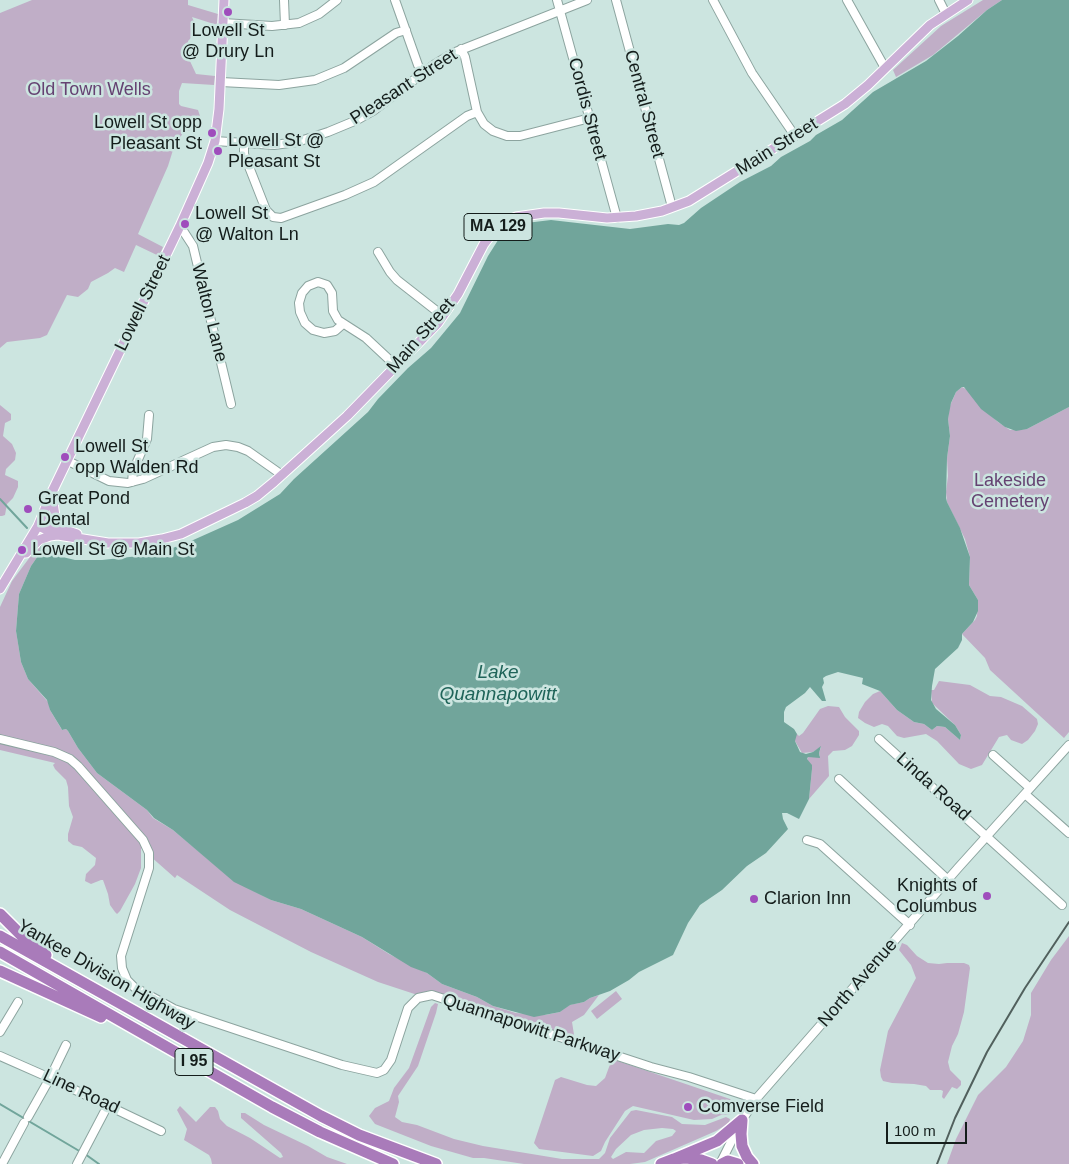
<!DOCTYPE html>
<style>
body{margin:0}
#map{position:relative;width:1069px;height:1164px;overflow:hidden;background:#cce5e0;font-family:Arial,sans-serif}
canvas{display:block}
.scale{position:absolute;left:886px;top:1122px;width:81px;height:22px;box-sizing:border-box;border:2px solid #141d1b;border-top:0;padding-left:6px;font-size:15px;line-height:18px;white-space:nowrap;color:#141d1b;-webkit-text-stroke:4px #cce5e0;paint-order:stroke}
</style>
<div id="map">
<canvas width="1069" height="1164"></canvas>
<div class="scale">100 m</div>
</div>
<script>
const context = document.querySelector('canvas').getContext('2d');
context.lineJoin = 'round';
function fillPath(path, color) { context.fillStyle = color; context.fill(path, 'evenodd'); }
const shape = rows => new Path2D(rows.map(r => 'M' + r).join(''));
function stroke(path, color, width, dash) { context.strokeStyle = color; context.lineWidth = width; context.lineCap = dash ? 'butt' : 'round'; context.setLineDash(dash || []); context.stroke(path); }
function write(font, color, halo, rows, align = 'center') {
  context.font = font + ' Arial,sans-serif'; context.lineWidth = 5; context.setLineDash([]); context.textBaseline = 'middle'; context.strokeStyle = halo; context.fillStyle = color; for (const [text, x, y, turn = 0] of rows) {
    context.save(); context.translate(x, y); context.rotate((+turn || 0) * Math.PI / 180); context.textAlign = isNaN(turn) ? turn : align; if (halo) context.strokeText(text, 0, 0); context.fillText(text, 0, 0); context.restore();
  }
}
fillPath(shape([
 [32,0,188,0,188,5,218,14,217,25,192,17,195,24,190,39,188,41,189,59,196,74,215,76,214,85,182,83,179,91,179,104,181,106,198,110,203,125,199,129,184,131,173,150,168,166,138,234,163,247,159,256,136,245,124,272,115,268,108,273,91,282,88,289,78,297,67,295,47,335,40,338,7,342,0,348,0,13],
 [983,0,1002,0,987,10,933,55,896,77,893,70,941,26],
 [962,387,968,390,979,405,998,422,1010,430,1027,429,1069,407,1069,732,1064,738,990,670,985,658,962,634,975,620,977,616,978,600,969,585,970,557,965,539,947,502,946,492,948,476,947,458,950,436,948,419,949,408,956,392],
 [0,405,11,414,11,420,5,423,3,436,12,444,16,453,15,460,6,469,5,475,18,481,18,487,13,498,7,504,5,515,2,516,0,516],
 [39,545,40,545,40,553,31,566,19,594,16,631,21,662,28,679,49,703,50,710,62,730,66,729,68,731,78,748,97,773,147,810,153,818,173,830,234,881,271,900,301,909,362,937,389,954,427,973,442,984,477,997,493,1006,516,1013,545,1015,560,1012,569,1005,584,1002,590,998,599,995,584,1015,572,1022,576,1047,378,982,311,952,230,910,177,875,175,878,141,848,141,868,135,884,120,911,117,914,115,912,110,905,108,894,103,880,101,880,91,884,85,881,86,874,95,865,96,858,82,847,73,845,68,841,68,834,73,817,69,806,68,787,66,780,55,769,53,765,55,763,0,750,0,607,12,581],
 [939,681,970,685,990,696,1001,697,1022,706,1037,719,1038,724,1035,731,1028,740,1022,744,1011,740,1007,735,999,737,982,765,971,769,959,764,937,741,926,734,904,738,897,736,888,726,882,724,874,727,865,723,858,718,859,712,865,702,873,694,880,691,897,710,914,722,924,724,932,730,937,726,945,727,960,740,961,735,955,725,932,703,931,690,934,690],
 [828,706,839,707,845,717,859,731,859,735,852,746,845,750,833,751,828,756,829,776,809,799,812,769,807,760,808,757,820,756,819,753,821,747,813,752,802,753,795,741,795,736,797,734,799,736,803,733,820,709],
 [1069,936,1069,1164,947,1164,956,1139,978,1095,1006,1067,1023,1041,1031,1015,1031,993,1051,960],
 [902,943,907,945,917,956,928,963,939,964,947,963,964,963,969,965,970,968,964,1012,958,1034,952,1046,948,1062,950,1070,961,1081,961,1085,957,1089,952,1087,944,1099,942,1097,943,1091,941,1090,930,1090,926,1086,914,1084,892,1083,883,1081,881,1077,880,1070,888,1031,916,978,911,965,899,950],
 [616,991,622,999,597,1019,591,1011],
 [435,1003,438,1004,436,1013,418,1066,398,1096,399,1102,395,1117,402,1122,417,1125,454,1139,483,1146,562,1159,599,1159,605,1153,610,1138,631,1111,636,1110,672,1117,682,1124,705,1125,726,1117,730,1119,729,1123,716,1131,645,1162,630,1164,524,1164,484,1158,473,1158,431,1146,375,1124,369,1116,375,1108,389,1101,394,1088,409,1068,431,1007],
 [662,1128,673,1129,676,1131,672,1136,656,1141,644,1153,626,1152,613,1159,611,1157,616,1149,631,1135,644,1130],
 [612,1059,730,1099,736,1104,737,1109,732,1114,721,1115,712,1119,694,1120,633,1106,625,1111,605,1142,601,1151,593,1156,539,1149,534,1143,555,1080,561,1077,587,1085,596,1086,605,1078],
 [180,1106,196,1122,210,1107,215,1107,218,1111,220,1119,227,1126,250,1138,280,1158,283,1157,281,1153,241,1118,241,1113,245,1113,264,1125,308,1146,327,1157,347,1164,212,1164,211,1159,209,1155,184,1140,187,1129,177,1110]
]), '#c0aec7');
fillPath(shape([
 [1002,0,1069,0,1069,407,1027,429,1016,431,1005,427,981,409,964,387,962,387,956,392,951,403,948,419,950,436,947,458,946,498,947,502,960,528,970,557,969,585,978,600,978,611,973,622,962,634,962,640,958,648,935,669,932,686,931,700,936,709,955,725,961,735,960,740,945,727,937,726,932,730,924,724,914,722,897,710,880,691,862,684,863,678,838,672,826,676,823,678,824,683,822,687,826,701,822,701,810,687,805,693,786,707,784,712,784,722,794,729,797,734,795,741,800,752,806,754,813,752,821,746,819,753,820,758,808,757,807,759,812,765,812,769,809,799,799,819,787,813,782,813,783,819,788,829,766,853,747,866,722,890,700,905,688,923,673,955,639,972,629,980,610,991,590,998,584,1002,570,1005,560,1012,534,1017,493,1006,477,997,442,984,427,973,411,967,362,937,301,909,271,900,234,882,173,830,154,818,147,810,97,773,78,748,68,731,66,729,62,730,61,728,50,710,47,700,28,679,21,662,16,631,19,594,31,566,40,553,40,545,43,545,50,554,75,560,102,560,157,554,191,541,238,520,280,494,294,479,368,412,378,399,408,368,431,348,460,313,488,256,500,237,510,228,526,223,551,220,630,229,668,224,679,225,684,223,701,208,740,182,771,166,781,157,810,141,816,135,842,120,873,92,926,61,958,36,987,10]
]), '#71a59b');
stroke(shape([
 [0,499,27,528],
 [0,1104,81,1152],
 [85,1154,99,1164]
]), '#71a59b', 2);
const minor = shape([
 [284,0,285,25],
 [395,0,418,65,423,73],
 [557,0,617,218],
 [616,0,672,207],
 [713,0,752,73,795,136],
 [847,0,885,68],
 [939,0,946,14],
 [223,23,272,26,299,23,319,14,337,0],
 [461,49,465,57,477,112,484,124,493,131,507,136,520,136,590,118],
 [221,82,279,85,315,80,344,68,396,33,406,30],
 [215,141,274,145,297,142,328,132,357,120,373,111,435,64,453,53,587,0],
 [244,144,244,154,266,210,273,217,281,218,345,195,374,182,467,116,477,112],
 [180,226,193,246,231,404],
 [378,252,390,272,397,280,443,316],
 [343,324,335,331,324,333,313,330,305,323,300,312,299,303,302,293,308,286,318,282,327,285,332,293,333,311,338,320,366,338,396,366],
 [68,461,109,481,128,483,143,479,213,447,226,445,238,447,248,451,282,475],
 [132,482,133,471,147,439,149,415],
 [0,739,54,752,70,759,78,766,143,840,149,853,149,868,121,956,122,968,127,980,134,987,174,1009,342,1065,377,1073,384,1070,391,1060,408,1008,418,998,432,995,651,1067,689,1077,756,1099],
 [879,739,1062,905],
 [993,755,1030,788],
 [839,779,948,880],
 [1025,794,1069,833],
 [807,840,820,844,910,925],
 [0,1032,18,1002],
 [0,1056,50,1078,161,1131],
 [28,1117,50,1078,66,1045],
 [2,1164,24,1123],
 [77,1164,108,1105],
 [720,1164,742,1120,756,1099,958,868,1069,745]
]);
const major = shape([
 [52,496,55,516,65,529],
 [38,526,58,535,108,543,139,543,162,539,181,534,245,503,257,496,274,482,347,416,438,323,458,294,484,244,493,232,501,224,516,217,544,213,559,213,607,218,636,216,662,211,689,201,845,104,868,85,930,25,968,0],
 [39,526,51,525,77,534],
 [26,553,39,540,50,536,57,535],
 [0,589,38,526,52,492,180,226,208,163,215,141,219,109,224,0]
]);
const highway = shape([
 [0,914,27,941,46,955],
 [0,936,321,1116,359,1135,436,1164],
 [0,952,272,1107,320,1132,393,1164],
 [0,971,101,1017],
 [742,1120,741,1134,742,1146,747,1157,753,1164],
 [674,1159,717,1141,742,1120],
 [661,1164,674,1159,686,1158,701,1160,712,1164],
 [722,1164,728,1161,738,1164]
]);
stroke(minor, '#8ca49f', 10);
stroke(major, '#fff', 11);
stroke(highway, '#fff', 14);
stroke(minor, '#fff', 8);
stroke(major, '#cbb0d6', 9);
stroke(highway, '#a97bba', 11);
stroke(shape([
 [937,1164,955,1118,987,1052,1025,988,1069,922]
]), '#51605d', 2);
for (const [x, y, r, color] of [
 [228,12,5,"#9f4dbc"],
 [212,133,5,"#9f4dbc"],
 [218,151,5,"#9f4dbc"],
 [185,224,5,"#9f4dbc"],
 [65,457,5,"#9f4dbc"],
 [28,509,5,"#9f4dbc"],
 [22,550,5,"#9f4dbc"],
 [987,896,5,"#9f4dbc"],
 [754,899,5,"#9f4dbc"],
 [688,1107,5,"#9f4dbc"]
]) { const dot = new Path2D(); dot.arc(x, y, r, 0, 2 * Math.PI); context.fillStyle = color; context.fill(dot); stroke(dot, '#cce5e0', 2); }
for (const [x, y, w] of [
 [498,227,68],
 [194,1062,38]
]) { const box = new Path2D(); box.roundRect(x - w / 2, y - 13.5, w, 27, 4); context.fillStyle = '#cce5e0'; context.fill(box); stroke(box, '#141d1b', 1); }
write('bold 16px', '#141d1b', null, [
 ["MA 129",498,227],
 ["I 95",194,1062]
]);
write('18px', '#141d1b', '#cce5e0', [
 ["Lowell St",228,31,"center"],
 ["@ Drury Ln",228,52,"center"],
 ["Lowell St opp",202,123,"right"],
 ["Pleasant St",202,144,"right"],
 ["Lowell St @",228,141],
 ["Pleasant St",228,162],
 ["Lowell St",195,214],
 ["@ Walton Ln",195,235],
 ["Lowell St",75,447],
 ["opp Walden Rd",75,468],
 ["Great Pond",38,499],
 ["Dental",38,520],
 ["Lowell St @ Main St",32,550],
 ["Knights of",977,886,"right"],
 ["Columbus",977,907,"right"],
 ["Clarion Inn",764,899],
 ["Comverse Field",698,1107]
], 'left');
write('18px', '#141d1b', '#cce5e0', [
 ["Pleasant Street",404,87,-33],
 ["Central Street",644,104,75],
 ["Cordis Street",587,109,75],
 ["Main Street",777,147,-32],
 ["Lowell Street",143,303,-64],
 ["Walton Lane",209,313,76],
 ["Main Street",421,336,-49],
 ["Linda Road",933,787,42],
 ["Yankee Division Highway",106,975,30],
 ["North Avenue",858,983,-49],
 ["Quannapowitt Parkway",531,1028,18],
 ["Line Road",81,1092,25]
]);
write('18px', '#654272', '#cce5e0', [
 ["Old Town Wells",89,90],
 ["Lakeside",1010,481],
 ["Cemetery",1010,502]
]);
write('italic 19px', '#1f6459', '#cce5e0', [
 ["Lake",498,673],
 ["Quannapowitt",498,695]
]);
</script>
